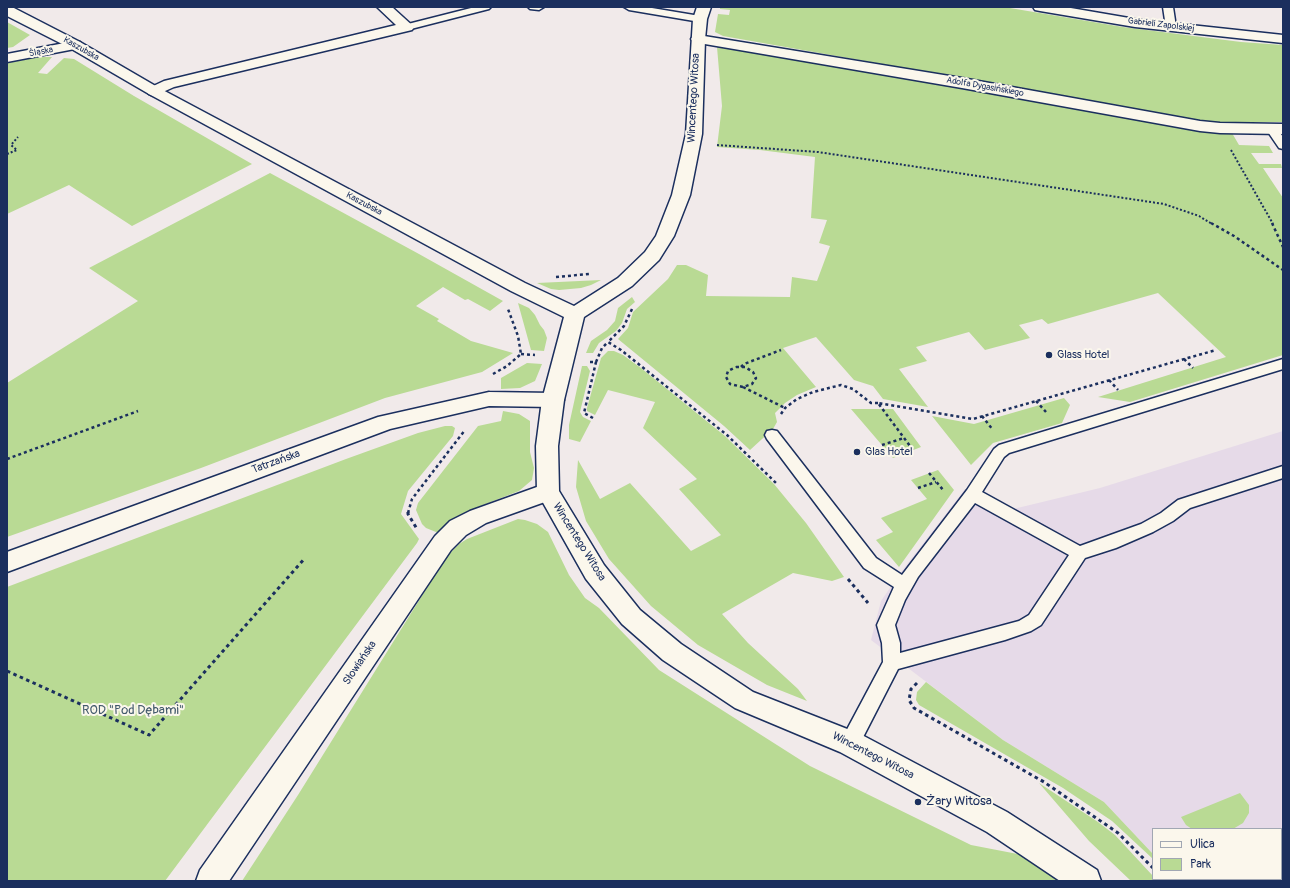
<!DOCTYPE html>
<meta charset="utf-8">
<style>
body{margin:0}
#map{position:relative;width:1290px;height:888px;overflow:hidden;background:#f1eaea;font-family:Pangolin,sans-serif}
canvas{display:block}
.frame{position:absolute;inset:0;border:8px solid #1b2f5e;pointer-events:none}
.legend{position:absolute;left:1152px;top:828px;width:130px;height:52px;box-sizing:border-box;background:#fbf7ec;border:1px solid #a1a7b3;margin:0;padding:5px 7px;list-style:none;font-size:12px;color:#1b2f5e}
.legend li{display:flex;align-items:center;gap:8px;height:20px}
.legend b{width:20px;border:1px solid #a1a7b3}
</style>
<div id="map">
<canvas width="1290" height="888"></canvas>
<div class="frame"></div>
<ul class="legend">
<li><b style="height:5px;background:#fbf7ec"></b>Ulica</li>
<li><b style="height:11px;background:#b9da94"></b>Park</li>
</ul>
</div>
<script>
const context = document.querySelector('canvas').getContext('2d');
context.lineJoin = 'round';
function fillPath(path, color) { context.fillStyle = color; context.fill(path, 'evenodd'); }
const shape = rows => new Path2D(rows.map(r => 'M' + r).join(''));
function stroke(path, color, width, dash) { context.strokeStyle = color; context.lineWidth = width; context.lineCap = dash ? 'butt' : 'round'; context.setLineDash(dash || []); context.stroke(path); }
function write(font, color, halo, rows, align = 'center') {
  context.font = font + ' Pangolin,sans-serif'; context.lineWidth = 4; context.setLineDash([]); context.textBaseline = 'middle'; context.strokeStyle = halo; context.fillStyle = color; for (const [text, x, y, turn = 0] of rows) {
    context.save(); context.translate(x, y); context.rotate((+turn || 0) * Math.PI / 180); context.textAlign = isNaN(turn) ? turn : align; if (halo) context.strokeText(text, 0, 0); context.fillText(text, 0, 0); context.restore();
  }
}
fillPath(shape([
 [1283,431,1283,881,1179,881,1177,879,1281,879,1281,829,1153,829,1153,854,1104,802,1003,740,871,640,881,601,901,572,965,489,1005,511,1100,488]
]), '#e6dae8');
fillPath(shape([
 [720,7,1004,7,1123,27,1241,42,1283,45,1283,122,1211,122,723,36,715,32,718,14,729,15,730,10,720,9],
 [7,22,30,35,13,47,7,48],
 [717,47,1232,133,1239,145,1269,146,1273,153,1251,153,1259,164,1281,164,1282,168,1263,168,1283,198,1283,355,1130,402,1098,397,1226,357,1158,293,1048,324,1042,319,1019,325,1030,338,985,350,969,332,916,347,927,361,899,369,928,407,883,399,873,386,854,380,816,337,783,348,816,387,797,395,785,403,775,413,777,422,773,429,750,450,724,426,618,339,628,328,633,312,668,279,677,265,686,265,708,275,706,296,790,297,792,277,817,281,830,246,819,243,827,220,811,218,815,157,760,150,717,147,722,106],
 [39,57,52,57,38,73,47,74,64,58,74,59,134,96,252,164,132,226,69,185,7,214,7,63],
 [270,173,419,254,503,301,490,311,468,299,465,300,443,287,416,306,439,319,437,321,471,341,513,353,482,372,385,398,201,468,7,537,7,383,138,301,89,268],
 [601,280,591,285,581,288,559,290,551,289,537,283],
 [632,297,635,302,627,309,622,323,616,331,599,343,593,353,586,353,591,341,607,330,615,321,618,308],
 [518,303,529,308,535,315,540,325,544,330,547,338,544,351,531,350],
 [608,351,614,351,623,355,641,368,725,436,774,484,806,523,844,577,832,581,793,573,722,614,748,643,798,689,807,701,767,685,698,645,651,606,609,559,586,521,576,487,578,460,600,499,630,483,691,551,721,535,679,489,697,479,643,428,655,402,608,390,595,415,587,411,587,408,601,358],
 [527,363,542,364,535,381,520,388,501,389,501,378],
 [582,366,587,366,590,371,580,412,583,417,591,421,580,442,569,439,569,425],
 [1064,398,1070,405,1062,423,993,443,971,465,932,416,974,424],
 [851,409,893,409,921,447,893,458],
 [503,411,519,414,530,421,530,452,534,468,532,480,519,491,478,507,462,516,441,534,426,528,422,524,416,510,418,503,478,426,501,421],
 [445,426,452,426,455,428,453,436,408,491,401,514,419,539,417,543,165,881,7,881,7,587,346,459,418,433],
 [938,470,954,490,899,567,876,540,893,532,881,518,927,499,911,480],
 [518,519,525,520,537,524,548,532,569,575,585,598,599,608,659,670,810,766,971,845,1059,862,1086,881,242,881,298,795,446,557,459,544,467,539],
 [926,682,1003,740,1104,802,1153,854,1153,859,1112,821,1063,788,919,705,916,700,917,692],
 [1039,783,1098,822,1115,835,1153,876,1153,879,1158,881,1131,881,1089,841],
 [1240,793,1249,805,1249,813,1243,823,1233,829,1192,829,1186,825,1181,817]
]), '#b9da94');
const lane = shape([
 [475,7,491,7,489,9,407,30,402,27,404,25,475,7],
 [528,7,544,7,539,10,530,9,528,7],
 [624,7,646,7,700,16,705,19,700,22,629,10,624,7],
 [1163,7,1173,7,1176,27,1174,29,1171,30,1166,27,1163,7],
 [1272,126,1276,127,1283,137,1283,149,1279,148,1266,129,1272,126],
 [1283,359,1283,369,1009,453,1004,457,982,492,1080,546,1141,524,1161,513,1178,500,1283,466,1283,478,1190,508,1173,521,1153,532,1116,548,1085,558,1041,625,1031,631,1005,640,898,669,857,749,850,752,843,749,841,743,843,737,883,662,882,643,877,625,894,587,864,568,767,439,765,435,767,431,772,430,777,431,876,558,902,575,967,490,994,449,999,445,1283,359],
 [975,503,1069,555,1029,615,1019,621,900,653,900,643,895,625,905,600,918,577,975,503]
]);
const street = shape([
 [377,7,392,7,414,27,412,30,174,87,154,96,149,94,146,91,149,88,164,81,396,25,377,7],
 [1033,7,1065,7,1135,19,1283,35,1283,43,1135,27,1040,11,1035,10,1033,7],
 [698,35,962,78,1200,121,1220,123,1283,124,1283,134,1220,133,1200,131,962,88,693,42,691,39,693,36,698,35],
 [75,41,80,42,82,45,80,48,7,62,7,54,75,41],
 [489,392,553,393,560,395,564,400,560,405,553,407,489,406,390,429,7,572,7,552,378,417,489,392],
 [548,483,556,486,559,492,556,498,486,523,466,535,451,550,229,881,196,881,200,870,435,536,450,521,470,511,548,483]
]);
const secondary = shape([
 [7,7,12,7,80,42,159,88,525,283,574,306,618,278,645,252,656,236,672,195,686,134,693,19,697,7,711,7,707,19,705,39,702,134,690,195,674,236,659,260,632,286,584,317,564,400,558,446,559,491,604,565,640,610,681,644,753,692,860,734,1007,812,1097,870,1101,881,1060,881,987,832,840,752,735,708,663,660,622,624,586,579,537,492,536,446,542,400,564,317,511,291,149,94,70,48,7,16,7,7]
]);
stroke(lane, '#1b2f5e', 3);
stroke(street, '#1b2f5e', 3);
stroke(secondary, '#1b2f5e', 3);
stroke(shape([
 [717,145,818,152,1164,204,1199,216,1212,224],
 [1231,150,1273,224],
 [7,154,17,150,11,145,18,137]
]), '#1b2f5e', 2, [2, 2]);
stroke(shape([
 [1211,223,1234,236,1283,270],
 [1272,223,1283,247],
 [556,277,589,274],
 [632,309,624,326,608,342,621,350,727,435,776,483],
 [521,354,535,355],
 [1184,359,1193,368],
 [590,362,596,362,602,348,608,342],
 [736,367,745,367,753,372,756,378,752,384,743,387,730,384,726,377,728,371,736,367],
 [741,367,744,364,781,350],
 [493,374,507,366,521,354,518,336,508,309],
 [1109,380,1118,390],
 [743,387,785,408],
 [1036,401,1046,412],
 [781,414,785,408,797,399,813,392,841,385,853,389,871,403,878,403],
 [982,416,993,430],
 [593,418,584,413,596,362],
 [882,445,904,438],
 [913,450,878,403,973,419,1216,350],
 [7,459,138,411],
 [929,473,944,491],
 [918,488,936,482],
 [408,513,412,499,465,430]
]), '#1b2f5e', 2.5, [3, 3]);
stroke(shape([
 [408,512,408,514,417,529],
 [848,579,868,603],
 [7,671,149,735,305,558],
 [917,683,911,689,909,700,914,708,1044,782,1118,833,1153,868],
 [1164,879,1166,881]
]), '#1b2f5e', 3, [3.5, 3.5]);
fillPath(lane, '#fbf7ec');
fillPath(street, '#fbf7ec');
fillPath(secondary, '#fbf7ec');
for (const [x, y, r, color] of [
 [1049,355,4,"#1b2f5e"],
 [857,452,4,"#1b2f5e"],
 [918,802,4,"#1b2f5e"]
]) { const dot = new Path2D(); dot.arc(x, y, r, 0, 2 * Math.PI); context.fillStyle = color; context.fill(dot); stroke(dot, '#fbf7ec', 1.5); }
write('9px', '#1b2f5e', '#fbf7ec', [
 ["Gabrieli Zapolskiej",1161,25,7],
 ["Kaszubska",81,49,29],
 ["Śląska",41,52,-11],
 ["Adolfa Dygasińskiego",985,87,10],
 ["Kaszubska",364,204,28]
]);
write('11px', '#1b2f5e', '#fbf7ec', [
 ["Wincentego Witosa",694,98,-87],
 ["Tatrzańska",276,462,-20],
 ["Wincentego Witosa",579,542,58],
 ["Słowiańska",360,663,-56],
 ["Wincentego Witosa",873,756,27]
]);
write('11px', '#1b2f5e', '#fbf7ec', [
 ["Glass Hotel",1057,355],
 ["Glas Hotel",865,452]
], 'left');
write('13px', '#425a6c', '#fbf7ec', [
 ["ROD \"Pod Dębami\"",133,711]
]);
write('13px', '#1b2f5e', '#fbf7ec', [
 ["Żary Witosa",926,802]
], 'left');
</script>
